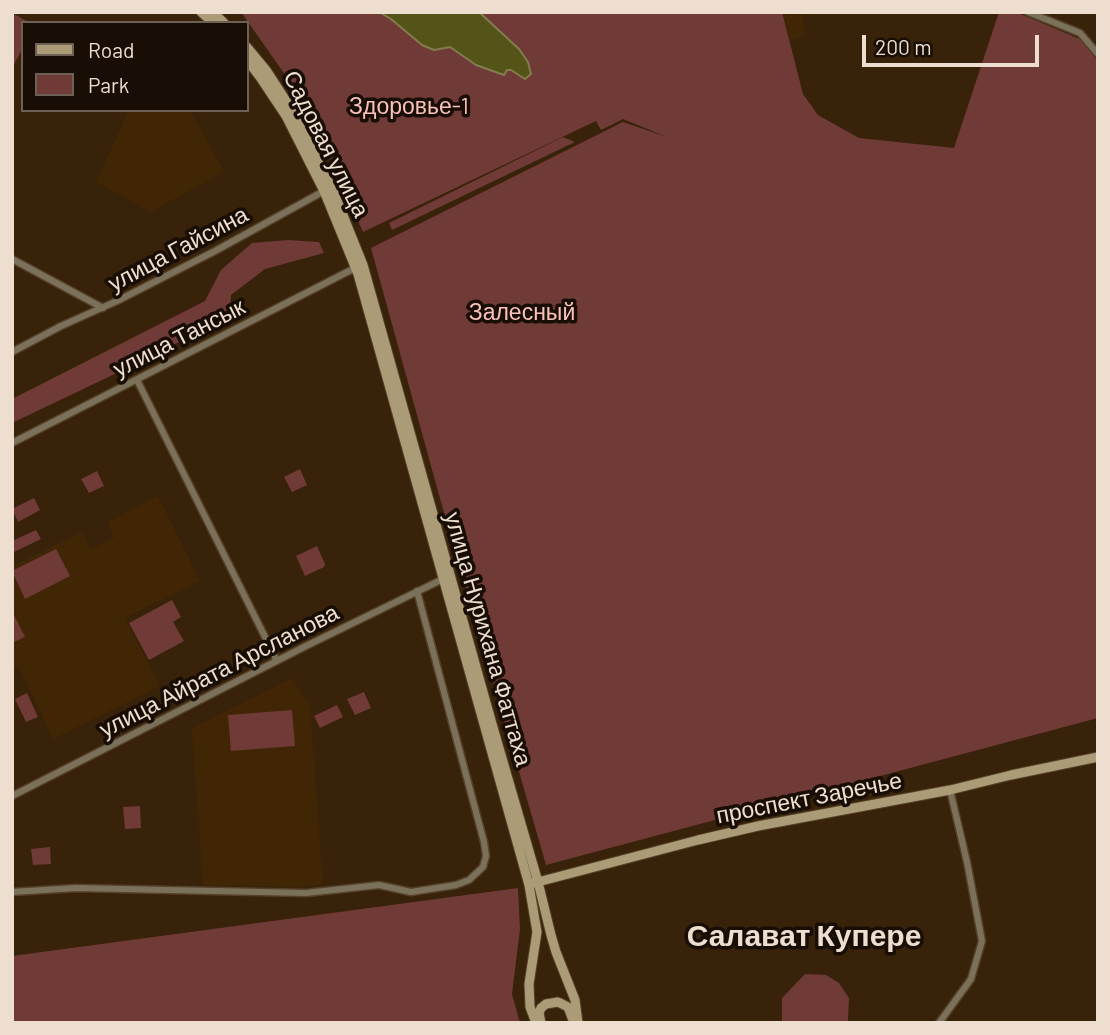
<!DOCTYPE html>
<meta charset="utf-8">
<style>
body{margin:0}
#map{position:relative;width:1110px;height:1035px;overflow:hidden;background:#382209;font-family:Barlow,sans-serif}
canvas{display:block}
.frame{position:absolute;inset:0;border:14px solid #edded0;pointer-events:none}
.legend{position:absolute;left:21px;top:21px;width:228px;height:91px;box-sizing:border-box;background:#180e05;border:2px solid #6d6156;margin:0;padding:9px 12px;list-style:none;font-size:21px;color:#edded0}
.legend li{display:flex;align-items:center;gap:14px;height:35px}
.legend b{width:35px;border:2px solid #6d6156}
.scale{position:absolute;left:862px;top:35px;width:177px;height:32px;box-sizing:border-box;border:4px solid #edded0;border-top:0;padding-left:9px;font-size:21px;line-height:24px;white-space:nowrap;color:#edded0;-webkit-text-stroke:5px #180e05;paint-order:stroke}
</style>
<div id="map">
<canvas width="1110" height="1035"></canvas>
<div class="frame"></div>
<ul class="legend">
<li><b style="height:9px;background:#ab9b76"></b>Road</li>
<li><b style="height:19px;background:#703a36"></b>Park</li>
</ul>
<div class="scale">200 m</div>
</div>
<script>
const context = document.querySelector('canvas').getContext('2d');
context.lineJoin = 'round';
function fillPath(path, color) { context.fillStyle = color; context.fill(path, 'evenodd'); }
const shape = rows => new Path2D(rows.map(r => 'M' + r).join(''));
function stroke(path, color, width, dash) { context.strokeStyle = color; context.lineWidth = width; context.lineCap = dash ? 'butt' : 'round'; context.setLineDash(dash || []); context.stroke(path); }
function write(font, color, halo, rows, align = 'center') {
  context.font = font + ' Barlow,sans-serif'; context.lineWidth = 7; context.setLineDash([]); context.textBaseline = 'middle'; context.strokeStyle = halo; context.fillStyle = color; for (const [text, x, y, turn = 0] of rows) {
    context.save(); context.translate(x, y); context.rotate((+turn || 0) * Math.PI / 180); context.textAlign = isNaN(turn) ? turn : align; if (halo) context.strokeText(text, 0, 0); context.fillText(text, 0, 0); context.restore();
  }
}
fillPath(shape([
 [783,12,802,12,805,36,790,41],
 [129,110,190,110,224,171,151,212,96,182],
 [158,496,200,581,125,618,160,686,53,739,19,667,12,670,12,566,82,532,91,549,114,538,107,522],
 [292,678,310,705,323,884,299,887,203,885,192,728]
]), '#402605');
fillPath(shape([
 [241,12,782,12,803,94,818,115,859,138,954,148,999,12,1016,12,1082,40,1098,62,1098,718,546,865,439,495,371,248,623,122,667,137,623,119,601,130,596,121,363,232,307,106],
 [14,14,30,23,23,23,23,48,12,68,12,16],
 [563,137,575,142,392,230,389,223],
 [288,240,319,242,324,253,265,269,231,295,230,316,144,360,12,423,12,399,205,301,221,270,252,243],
 [300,469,307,485,292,492,284,477],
 [97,471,104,486,89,493,81,479],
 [34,498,40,510,18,522,12,509],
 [36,530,41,539,12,553,12,541],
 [317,546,325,564,324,567,305,576,296,556],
 [56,549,70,576,25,599,12,571],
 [172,600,181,617,173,622,184,641,149,660,129,623],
 [12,611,25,637,12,643],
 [364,692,371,708,355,715,347,699],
 [27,693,38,717,26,722,15,699],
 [337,705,343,717,320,728,314,716],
 [292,710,295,746,231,751,228,715],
 [140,806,141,828,125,829,123,807],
 [50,847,51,864,33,865,31,849],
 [518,888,520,929,512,994,520,1023,12,1023,12,956],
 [805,974,826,975,839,983,849,998,848,1020,846,1023,782,1023,782,998]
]), '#703a36');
const water = shape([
 [379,12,479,12,519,49,528,62,531,74,525,79,511,70,507,70,504,75,476,65,450,47,434,50,422,45,391,19,379,12]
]);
fillPath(water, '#545318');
stroke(water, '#827d4f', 2);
const street = shape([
 [1028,12,1080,33,1098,54],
 [12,259,103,308],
 [12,352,61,326,117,301,215,251,324,191],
 [137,380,277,661],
 [12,443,357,267],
 [12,796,306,646,445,578],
 [12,892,76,888,306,893,379,885,411,892,456,885,469,880,483,867,486,856,484,842,417,591],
 [939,1023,971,979,982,941,967,862,950,790]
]);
const secondary = shape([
 [201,12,213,23],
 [213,12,224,23],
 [247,47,266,70,288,104,332,188,363,265,492,724,538,882,551,935,556,952,575,1000,578,1023],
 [247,60,260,77,286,116,324,191,358,274,529,885,537,932,529,984,530,1007,536,1023],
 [534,883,698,840,758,826,950,790,1011,775,1098,757],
 [541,1023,539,1013,541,1008,546,1004,558,1002,568,1007,574,1023]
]);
stroke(street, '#554029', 9);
stroke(secondary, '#554029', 11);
stroke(street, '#7b715a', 6);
stroke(secondary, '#ab9b76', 9);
write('23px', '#f9c1bb', '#180e05', [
 ["Здоровье-1",409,106],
 ["Залесный",522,312]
]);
write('23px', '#edded0', '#180e05', [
 ["Садовая улица",326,144,63],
 ["улица Гайсина",178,249,-28],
 ["улица Тансык",179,338,-27],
 ["улица Нурихана Фаттаха",488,639,74],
 ["улица Айрата Арсланова",219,671,-27],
 ["проспект Заречье",809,798,-11]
]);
write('bold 30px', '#edded0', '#180e05', [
 ["Салават Купере",804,936]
]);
</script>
